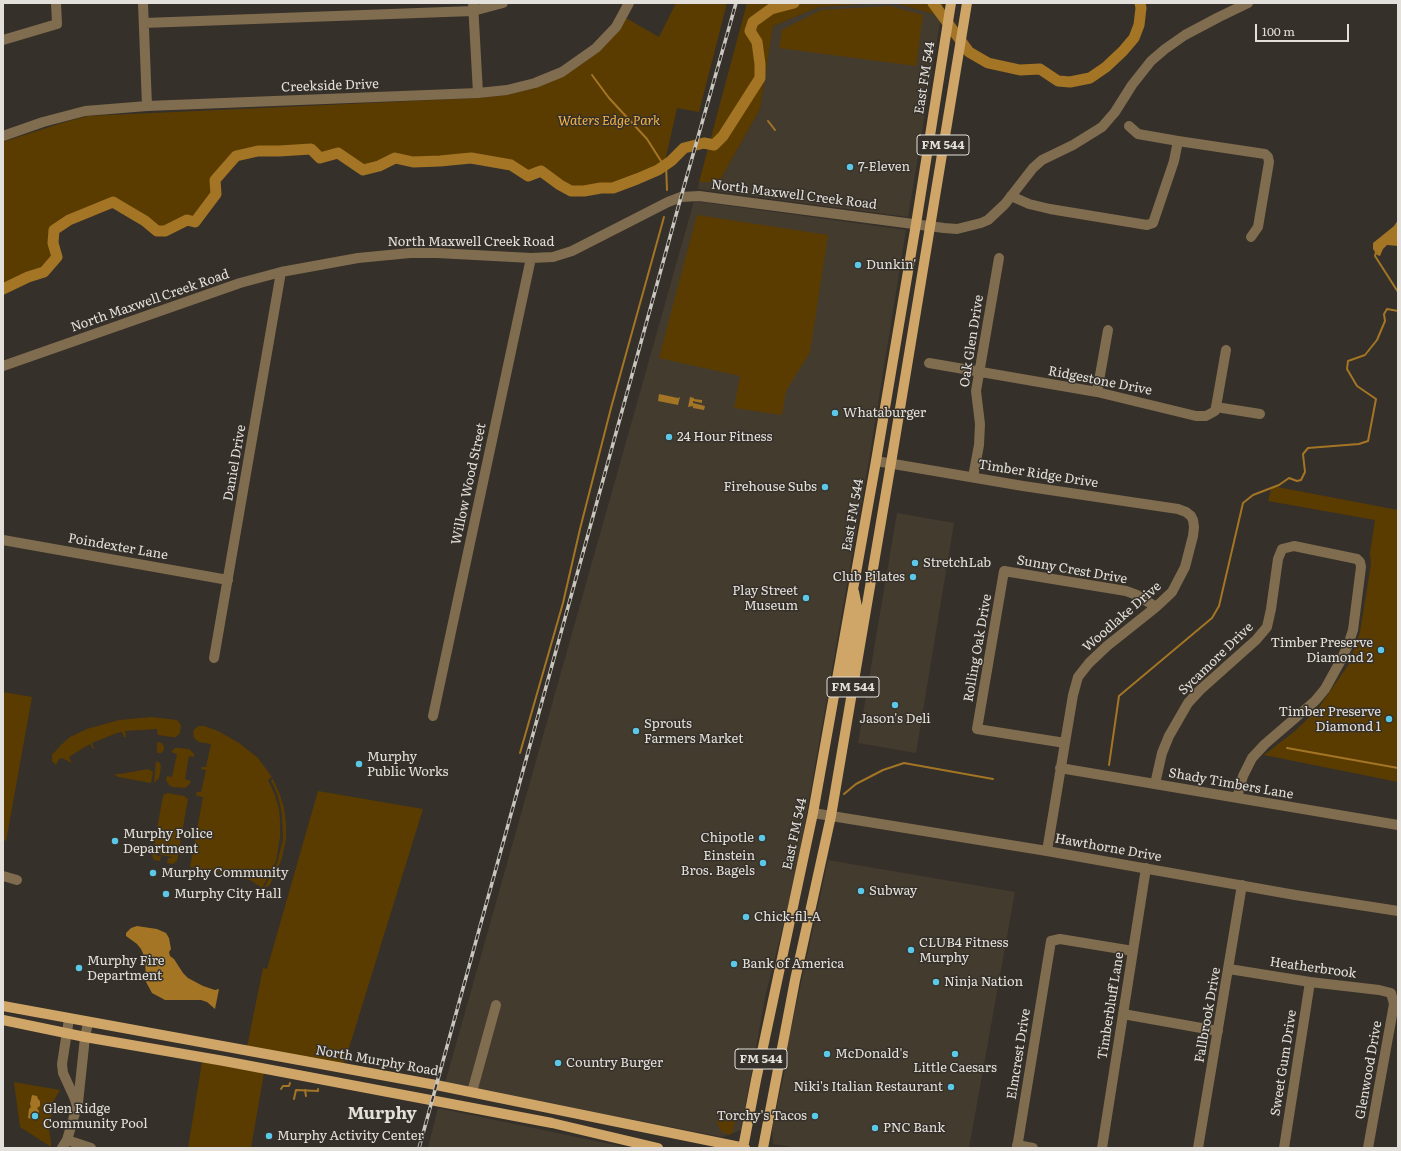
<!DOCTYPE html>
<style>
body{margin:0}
#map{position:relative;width:1401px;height:1151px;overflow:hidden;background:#353029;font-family:Literata,serif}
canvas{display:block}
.frame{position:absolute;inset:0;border:4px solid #e3e0db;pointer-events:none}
.scale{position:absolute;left:1255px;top:24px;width:94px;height:18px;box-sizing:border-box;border:2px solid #e3e0db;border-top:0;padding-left:5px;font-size:12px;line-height:14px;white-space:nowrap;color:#e3e0db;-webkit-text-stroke:3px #353029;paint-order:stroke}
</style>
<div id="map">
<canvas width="1401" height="1151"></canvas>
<div class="frame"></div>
<div class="scale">100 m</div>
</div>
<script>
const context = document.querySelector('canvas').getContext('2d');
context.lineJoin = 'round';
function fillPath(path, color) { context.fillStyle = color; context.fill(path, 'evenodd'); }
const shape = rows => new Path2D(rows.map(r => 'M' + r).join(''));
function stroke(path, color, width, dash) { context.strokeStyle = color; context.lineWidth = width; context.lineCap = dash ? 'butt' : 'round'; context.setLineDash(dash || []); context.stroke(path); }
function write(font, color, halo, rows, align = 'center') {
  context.font = font + ' Literata,serif'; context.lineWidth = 3; context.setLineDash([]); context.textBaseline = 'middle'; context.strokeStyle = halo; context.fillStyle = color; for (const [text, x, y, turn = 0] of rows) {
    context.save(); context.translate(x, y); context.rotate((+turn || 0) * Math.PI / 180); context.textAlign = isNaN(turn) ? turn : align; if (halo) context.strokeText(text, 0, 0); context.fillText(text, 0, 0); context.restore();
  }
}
fillPath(shape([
 [876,3,894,3,941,16,908,217,698,189,699,182,719,182,760,109,773,26,819,7],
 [694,201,906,230,869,460,795,879,766,993,741,1130,722,1137,445,1083],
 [897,513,954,523,916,753,858,743],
 [828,860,1015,892,969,1148,798,1148,773,1144,772,1128,787,1061,785,1056],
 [438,1108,586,1139,629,1148,428,1148]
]), '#443b2f');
fillPath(shape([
 [676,3,727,3,699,112,677,108,664,166,658,170,613,188,601,188,584,191,571,191,560,185,541,171,528,176,511,165,471,158,440,161,413,162,395,158,379,166,363,170,338,153,320,158,311,149,279,151,258,151,236,156,215,179,216,194,195,222,187,220,165,231,157,231,145,221,113,202,69,220,54,230,53,243,57,257,44,272,28,277,3,289,3,142,65,122,88,116,478,98,507,95,535,88,550,82,582,64,597,52,626,18,659,37],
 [747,3,876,3,819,7,773,26,760,109,719,182,699,182],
 [894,3,943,3,941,16],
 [890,6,923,15,916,66,779,48,782,30,821,10],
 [697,215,828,235,810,352,786,391,782,415,734,408,740,376,659,358],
 [1272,486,1398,510,1398,782,1264,755,1295,731,1317,710,1349,664,1360,632,1371,564,1370,553,1375,520,1268,501],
 [3,692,32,697,6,841,3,840],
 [151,717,177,720,181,725,180,733,176,737,172,737,158,735,157,729,125,731,126,737,124,737,122,732,117,733,92,743,94,748,93,749,90,744,80,750,69,757,72,763,62,758,59,759,56,765,52,761,52,755,60,746,70,737,87,729,119,720],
 [199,726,204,726,218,731,239,743,258,758,272,777,268,780,275,795,279,809,280,821,280,837,276,861,270,873,262,888,250,880,238,876,190,867,203,797,197,796,196,793,197,792,201,792,206,770,201,769,201,767,206,767,211,744,199,742,194,738,193,731,196,728],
 [158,742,162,743,164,747,164,750,161,753,157,753,157,743],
 [175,748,179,748,189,749,194,754,194,757,189,756,185,779,191,781,188,786,185,788,172,787,169,785,166,780,167,776,172,777,177,754,171,752],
 [156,761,160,763,161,767,159,778,154,783],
 [148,769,153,772,151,783,118,777,114,774,120,774],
 [273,779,280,795,284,808,286,823,286,839,282,858,277,871,269,886,264,888,277,863,283,840,282,814,278,796,271,780],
 [318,791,423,809,344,1064,247,1047,263,968,267,969],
 [168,793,184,796,188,799,177,861,173,864,167,863,168,858,172,858,172,857,157,854,157,856,161,856,160,861,154,860,152,856,163,796,165,794],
 [202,1062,264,1073,251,1148,188,1148],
 [14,1082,60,1090,53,1102,54,1112,48,1121,51,1143,51,1147,20,1127],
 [729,1111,734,1115,736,1118,732,1134,729,1135,721,1131,716,1120,722,1119]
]), '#5b3c00');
fillPath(shape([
 [1398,220,1398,246,1387,245,1383,249,1380,256,1377,255,1373,249,1373,243,1394,226],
 [659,394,678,398,680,397,678,405,658,401],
 [690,397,694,398,694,399,702,400,702,403,693,401,693,403,705,406,704,410,693,408,693,406,688,407],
 [137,926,157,929,166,933,169,938,171,949,169,952,170,956,174,959,183,973,188,978,203,986,215,990,219,989,215,1009,207,1002,201,1000,165,1000,152,993,146,982,145,958,141,949,137,944,126,936,126,933,131,928],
 [32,1095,37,1096,38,1099,40,1101,40,1106,37,1108,39,1111,38,1116,34,1117,33,1119,28,1118,29,1109,31,1107,30,1104]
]), '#a37525');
stroke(shape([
 [592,75,609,98,647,139,661,161,666,164,667,190],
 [768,121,775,130],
 [1376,252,1375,256,1398,292],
 [1287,748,1398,768],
 [520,753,563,603,580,529,611,408,664,217],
 [1109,765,1119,696,1212,618,1219,606,1243,503,1253,495,1279,485,1289,478,1297,481,1301,480,1305,472,1303,454,1308,448,1359,444,1368,441,1376,399,1357,386,1347,369,1348,361,1365,355,1377,340,1385,321,1384,314,1387,309,1398,311],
 [844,794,856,784,883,770,904,763,993,779],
 [281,1089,283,1086,289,1086,290,1083],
 [305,1090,306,1096],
 [294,1099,296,1090,318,1091,318,1089]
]), '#a37525', 2);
stroke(shape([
 [933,3,969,52,988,63,1020,70,1040,69,1058,81,1070,82,1090,78,1106,67,1123,51,1134,38,1139,25,1141,8,1140,3],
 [3,289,28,277,44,272,57,257,53,243,54,230,69,220,113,202,145,221,157,231,165,231,187,220,195,222,216,194,215,180,236,156,258,151,279,151,311,149,320,158,338,153,363,170,379,166,395,158,413,162,440,161,471,158,511,165,528,176,541,171,560,185,571,191,584,191,601,188,613,188,637,179,658,170,671,161,684,148,704,143,714,145,723,136,760,78,760,64,757,42,750,31,753,22,771,9,794,3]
]), '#a37525', 11);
stroke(shape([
 [143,3,147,106],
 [473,3,478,93],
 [144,23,473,11,503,3],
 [3,40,57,24,56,3],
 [3,136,43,122,85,111,147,106,478,93,507,90,535,83,562,72,596,48,616,27,629,3],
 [1178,141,1265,154,1268,157,1269,162,1258,227,1251,237],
 [1011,196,1029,204,1050,209,1147,225,1153,223,1174,161,1178,141,1138,134,1129,126],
 [929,363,1097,392,1196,416,1206,416,1215,411,1216,407,1226,350],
 [3,366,240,283,281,272,358,258,410,253,437,253,531,258,553,257,572,251,668,202,681,197,699,196,944,228,957,229,981,223,988,220,1005,204,1033,168,1042,160,1073,145,1102,127,1115,112,1132,85,1151,61,1165,49,1185,35,1219,17,1248,3],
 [1097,392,1108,330],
 [1216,407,1260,414],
 [876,461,1023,486,1178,509,1186,512,1191,516,1193,520,1194,527,1193,536,1185,567,1172,592,1156,607,1107,646,1089,663,1078,677,1073,695,1047,851],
 [973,477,979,445,980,424,976,391,999,258],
 [3,540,228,580],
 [214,658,281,272],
 [433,716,531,258],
 [1065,743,977,729,1004,571,1126,591,1137,595,1156,607],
 [1060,768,1398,825],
 [1155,784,1162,753,1169,736,1188,703,1200,690,1256,640,1267,627,1271,609,1278,559,1282,549,1294,546,1357,559,1360,562,1361,567,1353,630,1348,645,1341,660,1325,689,1315,701,1265,744,1252,758,1243,776,1237,798],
 [813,813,1047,851,1295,895,1398,911],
 [3,876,17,880],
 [1229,969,1310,982,1379,990,1391,993,1394,1004,1368,1148],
 [1123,1014,1218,1031],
 [69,1019,62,1064,63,1073,74,1097,77,1106],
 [472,1092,496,1005],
 [67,1140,91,1148],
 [1017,1145,1033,1148],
 [62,1148,67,1140,78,1103,85,1037,88,1023],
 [1017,1148,1051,941,1060,939,1133,951],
 [1102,1148,1146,868],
 [1198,1148,1242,885],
 [1284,1148,1310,982]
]), '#806c4f', 10);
stroke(shape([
 [854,592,857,607,847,676,855,678],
 [3,1006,436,1085,745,1148],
 [3,1020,85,1037,224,1061,552,1123,658,1148],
 [743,1148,756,1080,813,813,876,461,916,224,951,3],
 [763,1148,795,980,831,816,891,463,967,3]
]), '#cfa668', 10);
const rail = shape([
 [419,1148,681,197,736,3]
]);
stroke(rail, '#c9c6c0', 3.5);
stroke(rail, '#353029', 2, [6]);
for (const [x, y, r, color] of [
 [850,167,4,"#5bc8e7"],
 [858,265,4,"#5bc8e7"],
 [835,413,4,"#5bc8e7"],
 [669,437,4,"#5bc8e7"],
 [825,487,4,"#5bc8e7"],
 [915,563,4,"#5bc8e7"],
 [913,577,4,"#5bc8e7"],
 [806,598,4,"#5bc8e7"],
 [1381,650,4,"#5bc8e7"],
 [895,705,4,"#5bc8e7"],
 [1389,719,4,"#5bc8e7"],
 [636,731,4,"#5bc8e7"],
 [359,764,4,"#5bc8e7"],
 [762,838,4,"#5bc8e7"],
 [115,841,4,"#5bc8e7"],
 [763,863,4,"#5bc8e7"],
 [153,873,4,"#5bc8e7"],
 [861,891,4,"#5bc8e7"],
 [166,894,4,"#5bc8e7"],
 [746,917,4,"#5bc8e7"],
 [911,950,4,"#5bc8e7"],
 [734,964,4,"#5bc8e7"],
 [79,968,4,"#5bc8e7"],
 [936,982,4,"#5bc8e7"],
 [827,1054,4,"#5bc8e7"],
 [955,1054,4,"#5bc8e7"],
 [558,1063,4,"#5bc8e7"],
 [951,1087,4,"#5bc8e7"],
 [35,1116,4,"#5bc8e7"],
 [815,1116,4,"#5bc8e7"],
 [875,1128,4,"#5bc8e7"],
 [269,1136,4,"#5bc8e7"]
]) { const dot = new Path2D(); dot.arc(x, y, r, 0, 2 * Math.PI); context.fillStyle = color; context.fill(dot); stroke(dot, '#353029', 1.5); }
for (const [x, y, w] of [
 [943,145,52],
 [853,687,52],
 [761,1059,52]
]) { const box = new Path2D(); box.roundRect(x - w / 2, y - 10, w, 20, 3); context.fillStyle = '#353029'; context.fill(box); stroke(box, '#e3e0db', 1); }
write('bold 12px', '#e3e0db', null, [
 ["FM 544",943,145],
 ["FM 544",853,687],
 ["FM 544",761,1059]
]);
write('13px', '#e3e0db', '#353029', [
 ["East FM 544",925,78,-81],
 ["Creekside Drive",330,86,-2],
 ["North Maxwell Creek Road",794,195,7],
 ["North Maxwell Creek Road",471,242],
 ["North Maxwell Creek Road",150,301,-19],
 ["Oak Glen Drive",972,341,-81],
 ["Ridgestone Drive",1100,381,11],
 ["Daniel Drive",235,463,-80],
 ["Timber Ridge Drive",1038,474,9],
 ["Willow Wood Street",469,484,-78],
 ["East FM 544",853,515,-80],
 ["Poindexter Lane",118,547,10],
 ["Sunny Crest Drive",1072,570,10],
 ["Woodlake Drive",1122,617,-41],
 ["Rolling Oak Drive",978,648,-80],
 ["Sycamore Drive",1216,659,-44],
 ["Shady Timbers Lane",1231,784,10],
 ["East FM 544",795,834,-78],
 ["Hawthorne Drive",1108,848,10],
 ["Heatherbrook",1313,968,8],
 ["Timberbluff Lane",1111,1006,-81],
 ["Fallbrook Drive",1208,1015,-80],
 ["Elmcrest Drive",1019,1054,-81],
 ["North Murphy Road",377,1061,10],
 ["Sweet Gum Drive",1284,1063,-81],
 ["Glenwood Drive",1369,1070,-80]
]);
write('italic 13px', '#f2b34a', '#353029', [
 ["Waters Edge Park",609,121]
]);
write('13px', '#e3e0db', '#353029', [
 ["7-Eleven",858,167],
 ["Dunkin'",866,265],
 ["Whataburger",843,413],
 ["24 Hour Fitness",677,437],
 ["Firehouse Subs",817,487,"right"],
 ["StretchLab",923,563],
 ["Club Pilates",905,577,"right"],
 ["Play Street",798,591,"right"],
 ["Museum",798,606,"right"],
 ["Timber Preserve",1373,643,"right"],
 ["Diamond 2",1373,658,"right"],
 ["Timber Preserve",1381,712,"right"],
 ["Diamond 1",1381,727,"right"],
 ["Jason's Deli",895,719,"center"],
 ["Sprouts",644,724],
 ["Farmers Market",644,739],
 ["Murphy",367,757],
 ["Public Works",367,772],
 ["Murphy Police",123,834],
 ["Department",123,849],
 ["Chipotle",754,838,"right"],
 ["Einstein",755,856,"right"],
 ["Bros. Bagels",755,871,"right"],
 ["Murphy Community",161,873],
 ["Subway",869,891],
 ["Murphy City Hall",174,894],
 ["Chick-fil-A",754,917],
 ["CLUB4 Fitness",919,943],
 ["Murphy",919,958],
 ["Murphy Fire",87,961],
 ["Department",87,976],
 ["Bank of America",742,964],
 ["Ninja Nation",944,982],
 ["McDonald's",835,1054],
 ["Country Burger",566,1063],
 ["Little Caesars",955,1068,"center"],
 ["Niki's Italian Restaurant",943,1087,"right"],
 ["Glen Ridge",43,1109],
 ["Community Pool",43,1124],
 ["Torchy's Tacos",807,1116,"right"],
 ["PNC Bank",883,1128],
 ["Murphy Activity Center",277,1136]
], 'left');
write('bold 17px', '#e3e0db', '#353029', [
 ["Murphy",382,1114]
]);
</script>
